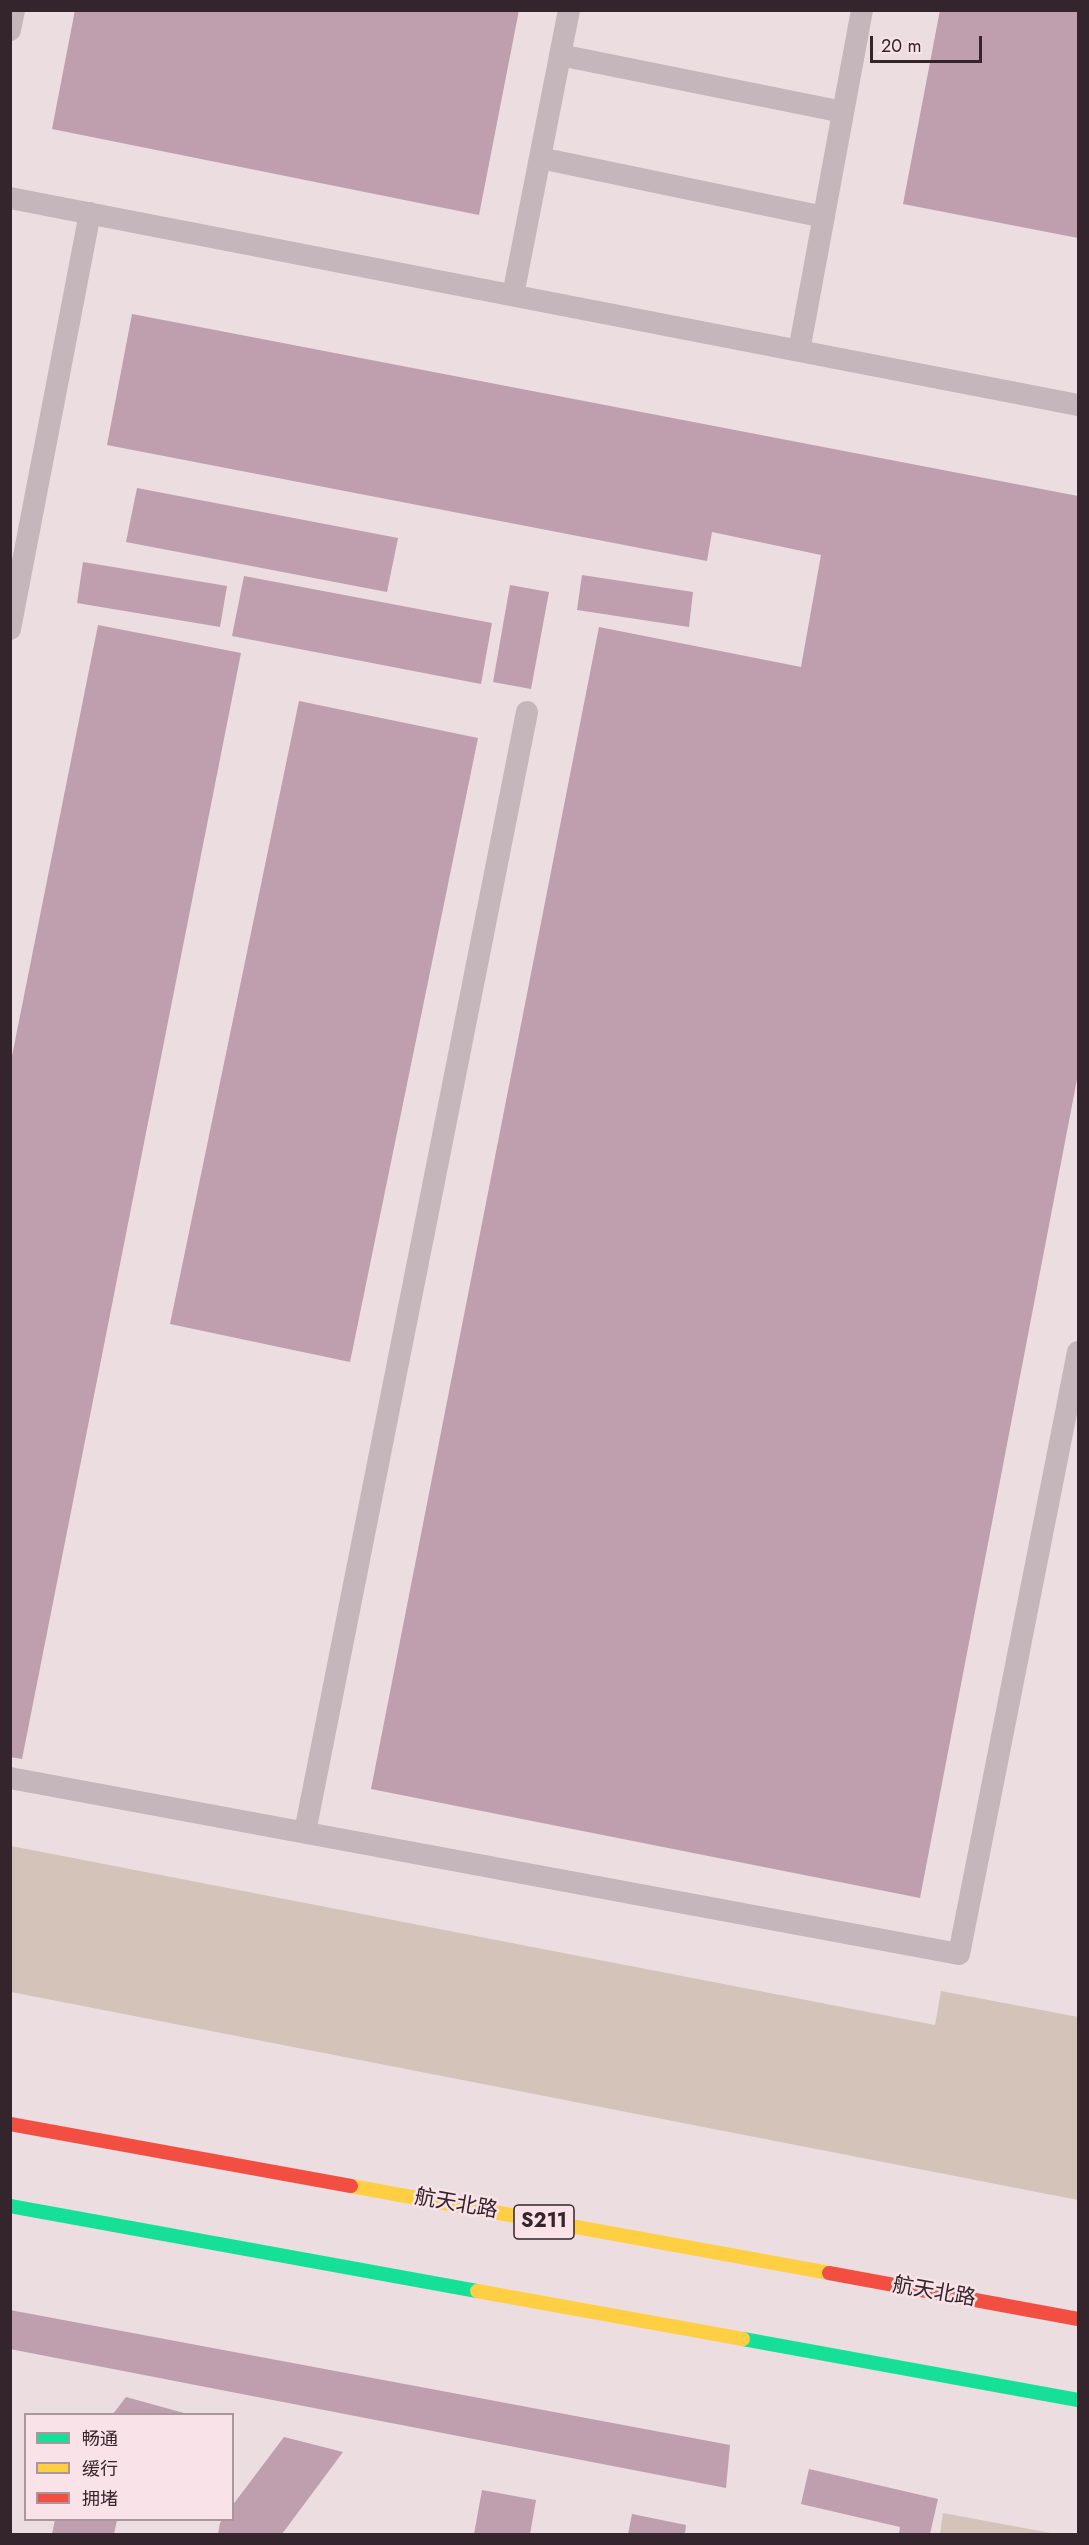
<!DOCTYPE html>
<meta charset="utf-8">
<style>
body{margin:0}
#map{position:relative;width:1089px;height:2545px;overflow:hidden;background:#ebdde0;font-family:Jost,"Noto Sans SC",sans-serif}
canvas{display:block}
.frame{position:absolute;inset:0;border:12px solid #34252c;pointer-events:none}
.legend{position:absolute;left:24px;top:2413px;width:210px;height:108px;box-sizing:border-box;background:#f9e3e8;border:2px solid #aa979d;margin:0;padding:8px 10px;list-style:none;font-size:18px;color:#34252c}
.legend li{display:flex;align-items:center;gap:12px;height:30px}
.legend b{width:30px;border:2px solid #aa979d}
.scale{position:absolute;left:870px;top:36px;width:112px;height:27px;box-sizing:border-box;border:3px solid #34252c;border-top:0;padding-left:8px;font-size:18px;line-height:21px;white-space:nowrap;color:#34252c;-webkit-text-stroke:4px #f9e3e8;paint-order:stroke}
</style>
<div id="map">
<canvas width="1089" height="2545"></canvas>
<div class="frame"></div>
<ul class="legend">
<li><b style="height:8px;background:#16e098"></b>畅通</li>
<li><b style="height:8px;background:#ffcf43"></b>缓行</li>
<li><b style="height:8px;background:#f24e42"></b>拥堵</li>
</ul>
<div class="scale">20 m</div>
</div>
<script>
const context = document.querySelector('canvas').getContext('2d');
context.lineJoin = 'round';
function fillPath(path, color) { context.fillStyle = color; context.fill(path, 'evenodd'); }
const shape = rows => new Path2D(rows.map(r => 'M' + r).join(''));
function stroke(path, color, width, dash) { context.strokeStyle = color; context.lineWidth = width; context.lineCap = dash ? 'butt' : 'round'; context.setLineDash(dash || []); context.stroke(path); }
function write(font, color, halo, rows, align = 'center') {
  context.font = font + ' Jost,"Noto Sans SC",sans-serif'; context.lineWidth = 5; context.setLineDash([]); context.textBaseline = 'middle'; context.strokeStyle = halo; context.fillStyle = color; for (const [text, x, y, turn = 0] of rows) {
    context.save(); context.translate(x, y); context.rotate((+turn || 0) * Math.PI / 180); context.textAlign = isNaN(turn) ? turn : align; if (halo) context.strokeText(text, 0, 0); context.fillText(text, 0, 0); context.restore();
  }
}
fillPath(shape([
 [11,1846,935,2025,941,1991,1078,2017,1078,2200,11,1992],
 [943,2513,1056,2534,940,2534]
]), '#d3c3b8');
fillPath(shape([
 [75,10,519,10,479,215,52,129],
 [940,10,1078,10,1078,238,903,204],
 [132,314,1078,496,1078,1074,920,1898,371,1789,599,627,801,667,821,555,712,532,707,561,107,445],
 [137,488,398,538,387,592,126,542],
 [83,562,227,586,220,627,77,603],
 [582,575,693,592,689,627,577,610],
 [244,576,492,623,481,684,232,636],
 [510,585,549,592,531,689,493,682],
 [98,625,241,653,22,1759,10,1757,10,1066],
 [299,701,478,738,350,1362,170,1324],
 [10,2310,730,2445,726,2488,10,2349],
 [126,2397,184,2413,113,2414],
 [284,2437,343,2452,282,2534,218,2534,220,2523,222,2520,232,2520,232,2506],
 [809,2469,938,2499,930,2534,899,2534,900,2527,801,2504],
 [482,2490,536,2500,530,2534,474,2534],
 [632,2514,686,2525,685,2534,628,2534],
 [55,2520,117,2520,114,2534,52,2534]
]), '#bf9eae');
stroke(shape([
 [10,30,14,10],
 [560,55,843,112],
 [540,158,824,217],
 [10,198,1078,405],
 [513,295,569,10],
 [799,351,862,10],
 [10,629,90,213],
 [10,1778,959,1954,1078,1352],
 [305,1832,527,712]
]), '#c4b6bb', 22);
stroke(shape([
 [10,2206,477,2291],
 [743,2339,1078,2400]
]), '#16e098', 14);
stroke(shape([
 [351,2186,829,2273],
 [477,2291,743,2339]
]), '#ffcf43', 14);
stroke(shape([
 [10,2124,351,2186],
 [829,2273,1078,2319]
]), '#f24e42', 14);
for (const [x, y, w] of [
 [544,2222,60]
]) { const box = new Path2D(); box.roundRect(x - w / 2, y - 17, w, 34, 4.5); context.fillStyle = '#f9e3e8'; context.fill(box); stroke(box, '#34252c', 1.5); }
write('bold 20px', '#34252c', null, [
 ["S211",544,2222]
]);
write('21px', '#34252c', '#f9e3e8', [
 ["航天北路",456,2205,10],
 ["航天北路",934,2293,10]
]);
</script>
